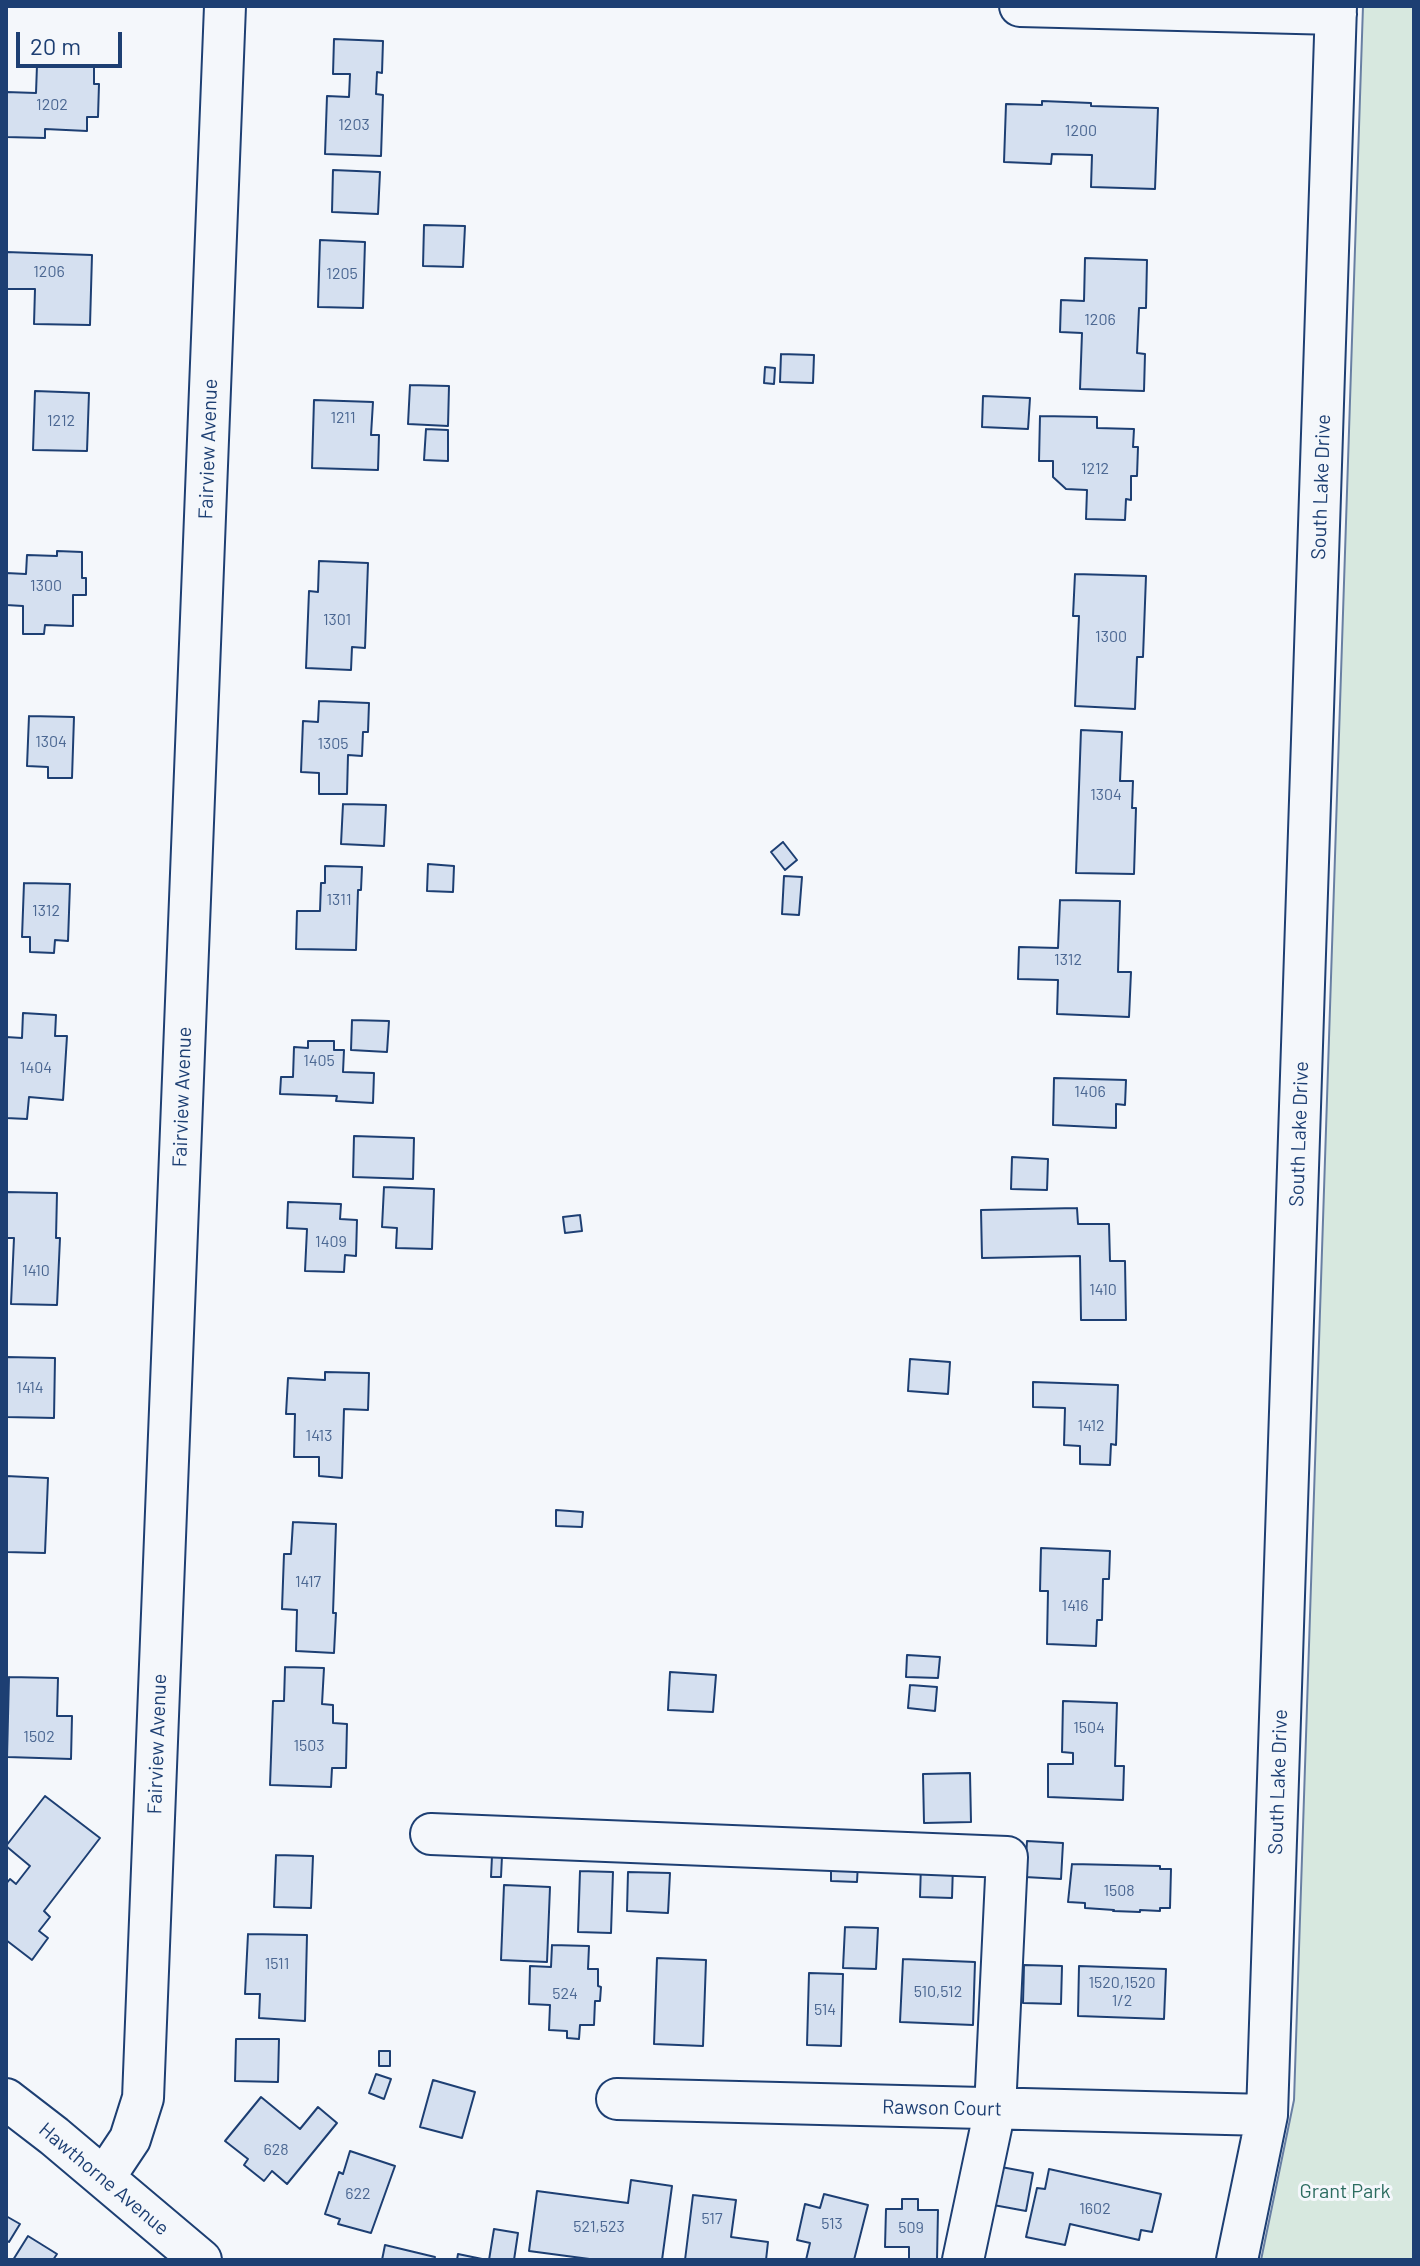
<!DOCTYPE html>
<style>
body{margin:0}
#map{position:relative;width:1420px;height:2266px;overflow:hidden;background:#f4f7fb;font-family:Barlow,sans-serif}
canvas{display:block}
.frame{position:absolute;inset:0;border:8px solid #1d3f73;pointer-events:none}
.scale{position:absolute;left:16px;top:32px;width:106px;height:36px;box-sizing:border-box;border:4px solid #1d3f73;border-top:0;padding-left:10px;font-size:24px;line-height:28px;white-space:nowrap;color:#1d3f73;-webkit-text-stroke:6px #f4f7fb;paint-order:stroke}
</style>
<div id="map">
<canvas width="1420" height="2266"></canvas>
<div class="frame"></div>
<div class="scale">20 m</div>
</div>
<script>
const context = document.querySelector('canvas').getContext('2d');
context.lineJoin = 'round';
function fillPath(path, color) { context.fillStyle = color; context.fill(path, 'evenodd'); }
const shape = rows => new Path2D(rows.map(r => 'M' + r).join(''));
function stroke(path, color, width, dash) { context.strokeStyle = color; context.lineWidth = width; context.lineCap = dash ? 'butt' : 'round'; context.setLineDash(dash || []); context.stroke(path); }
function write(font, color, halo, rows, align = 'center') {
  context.font = font + ' Barlow,sans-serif'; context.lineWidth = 6; context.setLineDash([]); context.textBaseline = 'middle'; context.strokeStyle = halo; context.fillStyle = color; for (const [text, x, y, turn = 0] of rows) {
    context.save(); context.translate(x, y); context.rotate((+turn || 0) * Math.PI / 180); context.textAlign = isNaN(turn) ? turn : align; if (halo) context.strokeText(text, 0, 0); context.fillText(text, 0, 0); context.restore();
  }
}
const green = shape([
 [1363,6,1414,6,1414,2260,1261,2260,1294,2100,1363,6]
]);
fillPath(green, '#d7e8df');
stroke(green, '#687fa3', 2);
const building = shape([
 [334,39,383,41,382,73,377,72,376,94,383,95,381,156,325,154,327,96,349,97,350,74,333,74,334,39],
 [37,65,94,67,94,84,99,84,98,117,87,117,87,131,45,129,45,138,6,137,6,92,36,93,37,65],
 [1042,101,1091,103,1091,106,1158,108,1155,189,1091,187,1092,155,1052,154,1051,164,1004,162,1006,104,1042,105,1042,101],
 [333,170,380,172,378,214,332,212,333,170],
 [424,225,465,226,463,267,423,266,424,225],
 [320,240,365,242,363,308,318,307,320,240],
 [6,252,92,255,90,325,34,324,35,289,6,289,6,252],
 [1085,258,1147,260,1146,308,1139,308,1137,353,1145,354,1144,391,1080,389,1082,333,1060,332,1061,300,1084,301,1085,258],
 [781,354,814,355,813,383,780,382,781,354],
 [765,367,775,368,774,384,764,383,765,367],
 [410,385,449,386,448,426,408,424,410,385],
 [35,391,89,393,87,451,33,450,35,391],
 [983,396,1030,398,1028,429,982,427,983,396],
 [314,400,373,402,371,435,379,435,378,470,312,468,314,400],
 [1040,416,1097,417,1097,428,1134,429,1133,447,1138,447,1137,476,1131,476,1131,500,1126,499,1125,520,1086,519,1087,490,1066,489,1053,477,1053,461,1039,461,1040,416],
 [426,429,448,430,448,461,424,460,426,429],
 [57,551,82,552,82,578,86,578,86,595,73,595,73,626,45,625,44,634,23,634,23,606,6,605,6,573,26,574,27,555,57,556,57,551],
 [319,561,368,563,365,648,352,647,351,670,306,668,309,591,318,592,319,561],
 [1075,574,1146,576,1143,657,1137,657,1135,709,1075,706,1079,616,1073,616,1075,574],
 [319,701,369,703,368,732,363,732,362,756,348,755,347,794,319,794,319,773,301,772,303,721,318,722,319,701],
 [29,716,74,717,72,778,48,778,48,767,27,766,29,716],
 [1081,730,1122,732,1120,781,1133,781,1132,808,1136,808,1134,874,1076,873,1081,730],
 [343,804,386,805,384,846,341,844,343,804],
 [783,842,797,860,785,870,771,852,783,842],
 [428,864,454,866,453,892,427,891,428,864],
 [325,866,362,867,361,890,358,890,356,950,296,949,297,911,320,911,321,883,325,883,325,866],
 [784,876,802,877,799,915,782,914,784,876],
 [24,883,70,884,68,941,55,940,54,953,30,952,30,937,22,937,24,883],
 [1060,900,1120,901,1118,972,1131,972,1129,1017,1057,1014,1058,980,1018,979,1019,947,1058,948,1060,900],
 [23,1013,56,1015,55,1036,67,1036,63,1100,29,1097,27,1119,6,1118,6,1037,22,1038,23,1013],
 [352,1020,389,1021,387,1052,351,1050,352,1020],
 [308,1041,334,1041,334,1050,344,1050,343,1072,374,1073,373,1103,336,1101,337,1096,280,1094,281,1077,293,1077,294,1047,308,1048,308,1041],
 [1054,1078,1126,1080,1125,1105,1116,1104,1116,1128,1053,1125,1054,1078],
 [354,1136,414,1138,413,1179,353,1177,354,1136],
 [1012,1157,1048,1159,1047,1190,1011,1189,1012,1157],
 [384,1187,434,1189,432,1249,396,1248,397,1228,382,1227,384,1187],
 [6,1192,57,1193,56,1238,60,1238,57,1305,11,1304,14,1238,6,1238,6,1192],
 [288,1202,341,1204,340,1219,357,1220,356,1256,345,1255,344,1272,305,1271,307,1229,287,1228,288,1202],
 [1077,1208,1078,1224,1109,1224,1110,1261,1125,1261,1126,1320,1081,1320,1080,1256,982,1258,981,1210,1077,1208],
 [580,1215,582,1231,565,1233,563,1217,580,1215],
 [6,1357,55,1358,54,1418,6,1417,6,1357],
 [910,1359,950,1362,948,1394,908,1391,910,1359],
 [325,1372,369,1373,368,1410,344,1409,342,1478,319,1476,319,1457,294,1457,295,1414,286,1414,288,1378,325,1380,325,1372],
 [1033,1382,1118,1385,1116,1445,1111,1444,1110,1465,1080,1464,1080,1446,1064,1445,1065,1408,1033,1407,1033,1382],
 [6,1476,48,1478,45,1553,6,1552,6,1476],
 [556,1510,583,1512,582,1527,556,1526,556,1510],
 [293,1522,336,1524,333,1613,336,1613,334,1653,296,1651,297,1610,282,1609,284,1554,291,1554,293,1522],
 [1041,1548,1110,1551,1109,1579,1103,1579,1102,1620,1097,1620,1096,1646,1047,1644,1048,1591,1040,1591,1041,1548],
 [907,1655,940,1657,938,1678,906,1677,907,1655],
 [285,1667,324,1668,322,1704,333,1705,333,1723,347,1724,346,1768,332,1768,331,1787,270,1785,273,1701,284,1701,285,1667],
 [670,1672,716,1675,713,1712,668,1710,670,1672],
 [9,1677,58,1678,57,1716,72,1716,71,1759,7,1757,9,1677],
 [910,1685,937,1687,935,1711,908,1708,910,1685],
 [1063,1701,1117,1703,1115,1766,1124,1766,1123,1800,1048,1797,1048,1764,1073,1764,1073,1753,1062,1752,1063,1701],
 [970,1773,971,1822,924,1823,923,1774,970,1773],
 [45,1796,100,1838,44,1911,50,1917,39,1931,48,1938,32,1960,6,1940,6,1884,10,1879,16,1884,30,1866,6,1846,45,1796],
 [1027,1841,1063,1843,1061,1879,1025,1877,1027,1841],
 [276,1855,313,1856,311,1908,274,1907,276,1855],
 [492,1856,502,1856,501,1877,491,1877,492,1856],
 [831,1862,858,1863,857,1882,831,1881,831,1862],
 [921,1864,953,1865,952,1898,920,1897,921,1864],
 [1072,1864,1160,1866,1160,1869,1171,1869,1170,1908,1160,1908,1160,1911,1140,1910,1140,1912,1113,1911,1114,1910,1085,1908,1085,1903,1068,1902,1072,1864],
 [580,1871,613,1872,611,1933,578,1932,580,1871],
 [628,1872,670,1873,668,1913,627,1911,628,1872],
 [504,1885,550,1887,547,1962,501,1960,504,1885],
 [845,1927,878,1928,876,1969,843,1968,845,1927],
 [248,1934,307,1935,305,2021,259,2018,260,1994,245,1994,248,1934],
 [552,1945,589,1946,588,1969,598,1969,598,1986,601,1987,600,2001,595,2001,594,2025,580,2025,579,2039,567,2038,567,2031,549,2030,550,2005,529,2004,530,1966,551,1967,552,1945],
 [657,1958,706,1960,703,2046,654,2044,657,1958],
 [903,1959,975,1962,973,2025,900,2022,903,1959],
 [1024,1965,1062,1966,1061,2004,1023,2003,1024,1965],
 [1079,1966,1166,1969,1164,2019,1078,2016,1079,1966],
 [809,1973,843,1974,841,2046,807,2045,809,1973],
 [236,2039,279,2039,278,2082,235,2081,236,2039],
 [379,2051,390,2051,390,2066,379,2066,379,2051],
 [376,2074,391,2079,384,2099,369,2093,376,2074],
 [433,2080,475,2092,462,2138,420,2127,433,2080],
 [261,2097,300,2129,318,2107,337,2123,287,2184,272,2171,264,2181,244,2165,248,2159,225,2141,261,2097],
 [350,2151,395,2166,371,2233,338,2224,340,2219,325,2214,339,2172,343,2174,350,2151],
 [996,2166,1033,2173,1026,2211,988,2204,996,2166],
 [1049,2169,1161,2194,1152,2232,1141,2230,1139,2240,1070,2224,1065,2245,1026,2237,1037,2188,1045,2189,1049,2169],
 [631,2180,672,2186,662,2260,597,2260,529,2251,537,2191,628,2203,631,2180],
 [824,2194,868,2205,854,2260,806,2260,810,2243,797,2240,805,2204,820,2208,824,2194],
 [693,2195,736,2200,731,2237,768,2242,766,2260,685,2260,693,2195],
 [902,2199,918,2199,918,2210,938,2210,937,2260,909,2260,909,2247,885,2247,886,2209,902,2209,902,2199],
 [6,2216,20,2224,9,2242,6,2240,6,2216],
 [494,2229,518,2233,514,2260,489,2260,494,2229],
 [28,2236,57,2254,53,2260,13,2260,28,2236],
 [385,2245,435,2257,434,2260,382,2260,385,2245],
 [458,2254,482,2259,481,2260,457,2260,458,2254]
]);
fillPath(building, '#d5e0f0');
stroke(building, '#1d3f73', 2);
const minor = shape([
 [1020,6,1336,14],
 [431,1834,1007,1857,995,2109,963,2260],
 [6,2099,54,2136,201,2260],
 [617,2099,1267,2115],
 [104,2178,130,2139,143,2098,225,6],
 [1237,2260,1267,2115,1336,6]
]);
stroke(minor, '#1d3f73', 44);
stroke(minor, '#f4f7fb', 40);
write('16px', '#4b6792', null, [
 ["1202",52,105],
 ["1203",354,125],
 ["1200",1081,131],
 ["1206",49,272],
 ["1205",342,274],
 ["1206",1100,320],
 ["1211",343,418],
 ["1212",61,421],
 ["1212",1095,469],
 ["1300",46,586],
 ["1301",337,620],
 ["1300",1111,637],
 ["1304",51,742],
 ["1305",333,744],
 ["1304",1106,795],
 ["1311",339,900],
 ["1312",46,911],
 ["1312",1068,960],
 ["1405",319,1061],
 ["1404",36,1068],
 ["1406",1090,1092],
 ["1409",331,1242],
 ["1410",36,1271],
 ["1410",1103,1290],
 ["1414",30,1388],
 ["1412",1091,1426],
 ["1413",319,1436],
 ["1417",308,1582],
 ["1416",1075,1606],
 ["1504",1089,1728],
 ["1502",39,1737],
 ["1503",309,1746],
 ["1508",1119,1891],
 ["1511",277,1964],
 ["1520,1520",1122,1983],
 ["1/2",1122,2001],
 ["510,512",938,1992],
 ["524",565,1994],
 ["514",825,2010],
 ["628",276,2150],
 ["622",358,2194],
 ["1602",1095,2209],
 ["517",712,2219],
 ["513",832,2224],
 ["521,523",599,2227],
 ["509",911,2228]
]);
write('20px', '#1d3f73', '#f4f7fb', [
 ["Fairview Avenue",208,449,-88],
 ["South Lake Drive",1321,487,-88],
 ["Fairview Avenue",182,1097,-88],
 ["South Lake Drive",1299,1134,-88],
 ["Fairview Avenue",157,1744,-88],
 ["South Lake Drive",1278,1782,-88],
 ["Rawson Court",942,2108,1],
 ["Hawthorne Avenue",104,2179,40]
]);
write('20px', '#2c6c60', '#f4f7fb', [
 ["Grant Park",1345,2191]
]);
</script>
